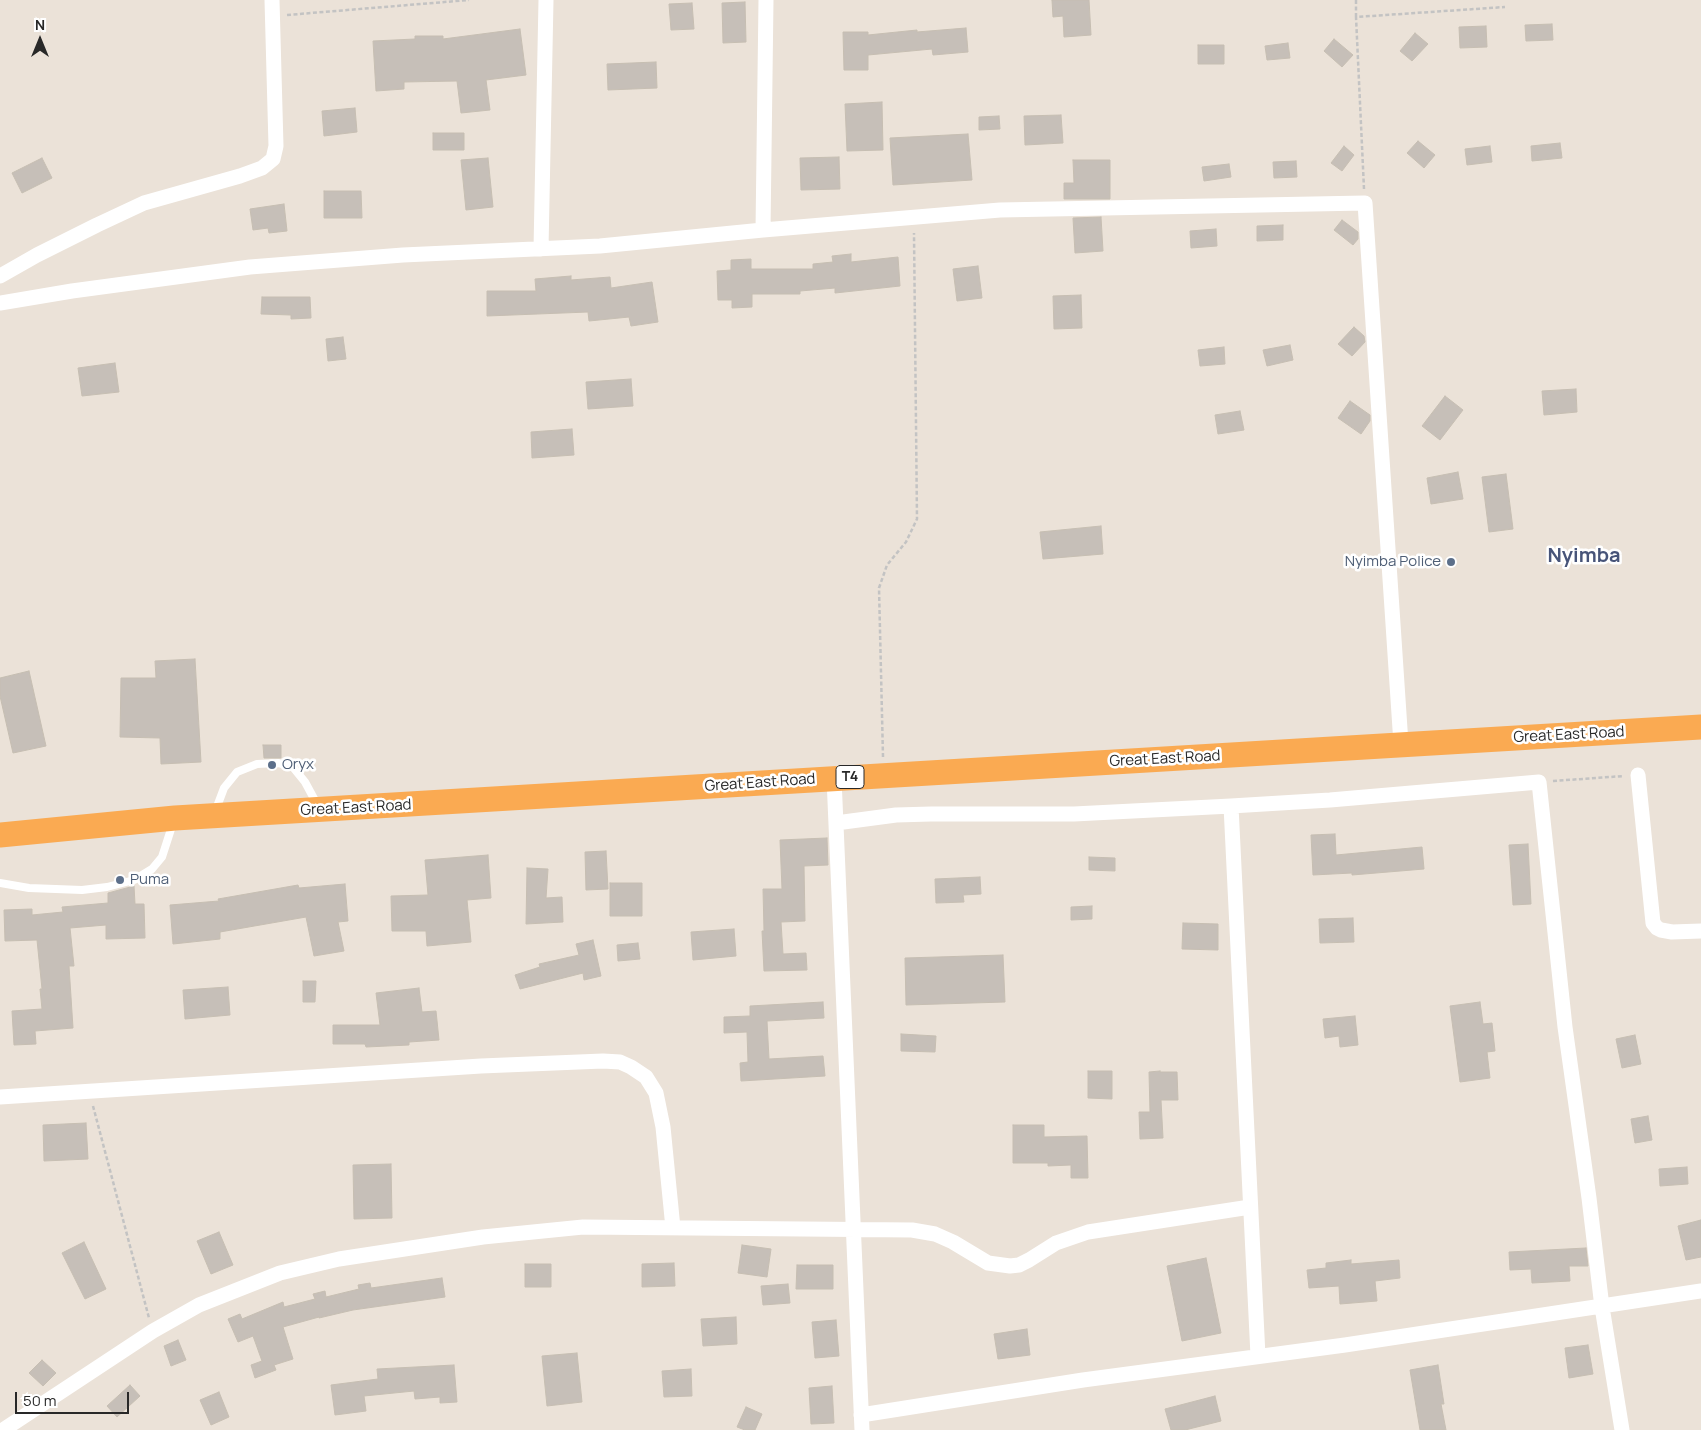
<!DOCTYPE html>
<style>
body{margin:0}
#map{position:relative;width:1701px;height:1430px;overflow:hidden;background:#ebe2d8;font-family:Manrope,sans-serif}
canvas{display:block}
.north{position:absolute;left:15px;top:15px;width:50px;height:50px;-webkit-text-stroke:4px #fff;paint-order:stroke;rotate:0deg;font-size:14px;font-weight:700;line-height:20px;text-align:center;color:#282828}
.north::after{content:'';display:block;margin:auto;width:18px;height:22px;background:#282828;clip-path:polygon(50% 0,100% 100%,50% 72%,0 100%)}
.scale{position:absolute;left:15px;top:1392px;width:114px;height:22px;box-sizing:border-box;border:2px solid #282828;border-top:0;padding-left:6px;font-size:15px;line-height:18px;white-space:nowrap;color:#282828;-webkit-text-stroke:4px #fff;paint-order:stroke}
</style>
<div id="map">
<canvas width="1701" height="1430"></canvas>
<div class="north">N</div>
<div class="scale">50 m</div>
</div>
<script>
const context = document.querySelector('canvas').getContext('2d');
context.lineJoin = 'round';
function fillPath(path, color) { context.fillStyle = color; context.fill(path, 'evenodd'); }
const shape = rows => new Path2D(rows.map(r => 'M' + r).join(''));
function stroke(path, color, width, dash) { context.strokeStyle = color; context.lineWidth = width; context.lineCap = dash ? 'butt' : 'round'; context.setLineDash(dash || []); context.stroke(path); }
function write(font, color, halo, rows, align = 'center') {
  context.font = font + ' Manrope,sans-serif'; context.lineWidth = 5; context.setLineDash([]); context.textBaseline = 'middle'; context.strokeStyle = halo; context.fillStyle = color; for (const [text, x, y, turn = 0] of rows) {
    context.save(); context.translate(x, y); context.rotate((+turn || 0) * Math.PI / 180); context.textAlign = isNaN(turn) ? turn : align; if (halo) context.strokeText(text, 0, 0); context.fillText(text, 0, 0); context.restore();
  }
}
const building = shape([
 [1052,0,1089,0,1091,35,1064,37,1063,16,1053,17,1052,0],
 [745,2,746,42,723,43,722,3,745,2],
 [692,3,694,29,671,30,669,4,692,3],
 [1552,24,1553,40,1526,41,1525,25,1552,24],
 [1486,26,1487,47,1460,48,1459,27,1486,26],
 [966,28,968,52,933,55,932,49,868,55,868,70,844,70,843,32,868,32,868,35,917,30,917,32,966,28],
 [520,29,526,75,486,80,490,110,461,113,457,81,404,82,404,89,376,91,373,41,415,39,415,36,443,36,443,39,520,29],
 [1415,33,1428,44,1412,61,1400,51,1415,33],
 [1334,39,1353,55,1342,67,1324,51,1334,39],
 [1288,43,1290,58,1267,60,1265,46,1288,43],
 [1198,45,1224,45,1224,64,1198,64,1198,45],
 [656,62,657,88,608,90,607,64,656,62],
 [882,102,883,150,847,151,845,104,882,102],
 [355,108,357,132,324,136,322,111,355,108],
 [1061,115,1063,143,1025,145,1024,116,1061,115],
 [999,116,1000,129,979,130,979,117,999,116],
 [433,133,464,133,464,150,433,150,433,133],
 [968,134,972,180,893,185,890,138,968,134],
 [1418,141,1435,155,1424,168,1407,153,1418,141],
 [1560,143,1562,158,1532,161,1531,146,1560,143],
 [1344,146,1354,155,1342,171,1331,163,1344,146],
 [1490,146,1492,162,1467,165,1465,149,1490,146],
 [839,157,840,189,801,190,800,158,839,157],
 [42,158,52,178,22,193,12,173,42,158],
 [488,158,493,207,466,210,461,160,488,158],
 [1073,160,1110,160,1110,199,1064,199,1064,183,1074,183,1073,160],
 [1296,161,1297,177,1274,178,1273,162,1296,161],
 [1229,164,1231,177,1204,181,1202,167,1229,164],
 [324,191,361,191,362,218,324,218,324,191],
 [284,204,287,231,269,233,268,228,253,230,250,209,284,204],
 [1101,217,1103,251,1075,253,1073,218,1101,217],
 [1342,220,1358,232,1358,239,1353,245,1334,230,1342,220],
 [1283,225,1283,240,1257,241,1257,226,1283,225],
 [1216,229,1217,246,1191,248,1190,231,1216,229],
 [851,254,851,262,898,257,900,286,835,293,835,288,800,291,800,294,752,294,752,307,732,308,732,300,718,300,717,271,731,270,731,260,751,259,751,269,813,269,813,264,833,262,832,256,851,254],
 [978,266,982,298,957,301,953,269,978,266],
 [571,276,571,280,610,277,611,288,652,282,658,322,631,326,629,317,589,321,588,312,487,316,487,291,536,291,535,279,571,276],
 [1081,295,1082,328,1054,329,1053,296,1081,295],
 [262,297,310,297,311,318,291,319,291,315,261,314,262,297],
 [1354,327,1364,336,1365,342,1352,356,1338,344,1354,327],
 [343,337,346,359,328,361,326,339,343,337],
 [1290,345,1293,360,1267,366,1263,350,1290,345],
 [1224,347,1225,364,1200,366,1198,350,1224,347],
 [115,363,119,392,82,396,78,368,115,363],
 [631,379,633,406,588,409,586,382,631,379],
 [1576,389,1577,412,1544,415,1542,391,1576,389],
 [1445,396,1463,410,1440,440,1422,426,1445,396],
 [1350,401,1370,415,1370,421,1361,434,1338,418,1350,401],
 [1240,411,1244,430,1218,434,1215,415,1240,411],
 [572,429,574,455,532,458,531,432,572,429],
 [1458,472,1463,499,1431,504,1427,478,1458,472],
 [1506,474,1513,529,1489,532,1482,477,1506,474],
 [1101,526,1103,554,1043,559,1040,532,1101,526],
 [195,659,201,762,161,764,160,738,120,737,121,678,156,678,155,661,195,659],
 [29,671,46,746,13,753,0,696,0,678,29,671],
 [263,745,281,745,281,758,264,758,263,745],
 [1335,834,1336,855,1422,847,1424,869,1352,875,1352,873,1313,875,1311,835,1335,834],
 [827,838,828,865,804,866,805,921,781,922,783,954,806,953,807,970,764,971,762,931,764,931,763,889,782,889,780,840,827,838],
 [1528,844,1531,904,1513,905,1509,845,1528,844],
 [606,851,608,889,586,890,585,852,606,851],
 [488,855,491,898,467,900,471,942,427,946,426,931,392,931,391,896,428,895,425,860,488,855],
 [1089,857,1115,858,1115,871,1089,870,1089,857],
 [527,868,548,869,546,898,562,897,563,922,526,924,527,868],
 [980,877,981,894,963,895,964,902,936,903,935,879,980,877],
 [610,883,642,883,642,916,610,916,610,883],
 [345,884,348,921,338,922,344,951,314,956,306,917,220,932,220,939,173,944,170,905,219,901,218,899,298,885,299,888,345,884],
 [134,886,135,904,144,904,145,938,106,939,106,925,70,928,74,966,69,966,73,1028,35,1031,36,1044,14,1045,12,1011,42,1009,40,989,42,989,37,940,5,941,4,910,32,909,32,915,63,912,62,907,108,903,108,893,134,886],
 [1092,906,1092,919,1071,920,1071,907,1092,906],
 [1353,918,1354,942,1320,943,1319,919,1353,918],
 [1183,923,1218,924,1218,950,1182,949,1183,923],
 [734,929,736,956,693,960,691,932,734,929],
 [593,940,601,976,584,980,583,973,520,989,515,975,540,967,539,964,579,955,576,944,593,940],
 [638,943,640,959,618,961,617,945,638,943],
 [1003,955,1005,1002,906,1005,905,958,1003,955],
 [303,981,316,981,315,1002,303,1002,303,981],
 [228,987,230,1015,185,1019,183,990,228,987],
 [419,988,422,1012,436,1011,439,1040,409,1042,409,1045,366,1047,365,1044,333,1044,333,1025,380,1025,376,993,419,988],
 [823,1002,824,1018,767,1021,769,1059,823,1056,825,1076,741,1081,740,1063,748,1062,747,1032,724,1033,724,1017,750,1016,750,1006,823,1002],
 [1480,1002,1483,1024,1492,1023,1495,1051,1487,1052,1490,1078,1460,1082,1450,1006,1480,1002],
 [1355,1016,1358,1045,1340,1047,1339,1036,1325,1038,1323,1019,1355,1016],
 [901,1034,936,1036,935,1052,901,1051,901,1034],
 [1635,1035,1641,1064,1622,1068,1616,1039,1635,1035],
 [1088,1071,1112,1071,1112,1099,1088,1098,1088,1071],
 [1160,1071,1160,1072,1177,1072,1178,1100,1161,1100,1163,1138,1140,1139,1139,1112,1150,1112,1149,1072,1160,1071],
 [1648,1116,1652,1140,1635,1143,1631,1119,1648,1116],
 [86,1123,88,1159,44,1161,43,1125,86,1123],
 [1013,1125,1044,1125,1044,1137,1087,1136,1088,1178,1071,1178,1071,1165,1048,1166,1048,1163,1013,1163,1013,1125],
 [391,1164,392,1218,354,1219,353,1165,391,1164],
 [1687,1167,1688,1184,1660,1186,1659,1169,1687,1167],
 [1701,1220,1701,1257,1686,1260,1678,1226,1701,1220],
 [219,1232,233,1265,211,1274,197,1241,219,1232],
 [84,1242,106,1289,85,1299,62,1253,84,1242],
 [742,1245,771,1249,767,1277,738,1273,742,1245],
 [1586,1248,1588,1266,1569,1266,1570,1281,1532,1283,1531,1269,1510,1270,1509,1252,1586,1248],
 [1206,1258,1221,1333,1182,1341,1167,1266,1206,1258],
 [1351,1260,1351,1264,1399,1260,1400,1278,1375,1281,1377,1301,1340,1304,1339,1286,1309,1288,1307,1270,1326,1268,1326,1263,1351,1260],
 [674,1263,675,1286,642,1287,642,1264,674,1263],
 [525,1264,551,1264,551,1287,525,1287,525,1264],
 [797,1265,833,1265,833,1289,796,1289,797,1265],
 [442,1278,445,1297,353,1310,319,1318,319,1317,283,1327,293,1359,274,1365,276,1370,255,1378,251,1365,262,1361,253,1336,238,1342,228,1319,240,1314,242,1319,283,1302,284,1307,315,1299,313,1294,325,1291,326,1297,359,1289,358,1285,370,1283,371,1288,442,1278],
 [788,1284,790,1303,763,1305,761,1286,788,1284],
 [736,1317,737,1344,703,1346,701,1319,736,1317],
 [836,1320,839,1356,815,1358,812,1322,836,1320],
 [1027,1329,1030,1355,998,1359,994,1334,1027,1329],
 [178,1340,186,1360,171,1366,164,1346,178,1340],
 [1588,1345,1593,1374,1569,1378,1565,1348,1588,1345],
 [577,1353,582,1402,547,1406,542,1356,577,1353],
 [42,1360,56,1373,43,1386,29,1373,42,1360],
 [454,1365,457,1402,440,1403,440,1397,415,1399,414,1391,364,1396,366,1411,335,1415,331,1385,378,1379,377,1369,454,1365],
 [1438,1365,1444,1404,1441,1404,1446,1430,1420,1430,1410,1370,1438,1365],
 [691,1369,692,1396,664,1397,662,1371,691,1369],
 [130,1385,140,1396,117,1417,107,1406,130,1385],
 [832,1386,834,1423,811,1424,809,1388,832,1386],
 [219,1392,229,1417,211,1425,200,1400,219,1392],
 [1215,1396,1221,1421,1185,1430,1171,1430,1165,1409,1215,1396],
 [746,1407,762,1414,755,1430,745,1430,737,1427,746,1407]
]);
fillPath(building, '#c6bfb8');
stroke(building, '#c6beb2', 1);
stroke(shape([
 [287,15,469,0],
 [1356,17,1356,0],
 [1364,189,1356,17,1505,7],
 [883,757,879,588,887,565,906,542,917,519,914,233],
 [1553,781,1624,776],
 [93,1106,149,1318]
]), '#c3c3c3', 2.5, [4, 2.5]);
stroke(shape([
 [215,812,224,788,237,772,257,764,278,763,292,766,305,782,318,806],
 [0,883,29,888,82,890,107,887,134,880,152,869,162,857,173,823]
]), '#fff', 8);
stroke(shape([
 [763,230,766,0],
 [541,249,546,0],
 [0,276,37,255,97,225,144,203,240,176,262,168,273,159,276,146,272,0],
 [0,303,72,291,250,267,403,255,600,246,763,230,1000,210,1365,203,1401,744],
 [1638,775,1653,923,1657,928,1661,930,1672,932,1701,931],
 [834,778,862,1430],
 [1231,806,1258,1356],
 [836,823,896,815,931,814,1074,814,1231,806,1330,800,1539,782,1565,1027,1589,1198,1602,1307,1622,1430],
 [0,1097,481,1066,603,1061,620,1062,631,1067,646,1077,656,1093,663,1127,673,1228],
 [861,1415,1083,1380,1345,1345,1701,1291],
 [3,1430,153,1331,199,1305,280,1273,339,1259,483,1237,583,1227,912,1230,935,1234,953,1242,988,1263,1010,1266,1019,1265,1029,1260,1056,1243,1088,1232,1250,1207]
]), '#fff', 15);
stroke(shape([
 [0,835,175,818,1701,727]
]), '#faaa52', 25);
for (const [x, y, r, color] of [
 [1451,562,5,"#5c6f8a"],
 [272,765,5,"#5c6f8a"],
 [120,880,5,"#5c6f8a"]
]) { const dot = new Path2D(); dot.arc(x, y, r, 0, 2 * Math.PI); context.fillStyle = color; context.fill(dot); stroke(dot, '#fff', 2); }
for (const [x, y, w] of [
 [850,777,28]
]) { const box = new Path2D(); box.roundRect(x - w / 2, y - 11.5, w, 23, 4); context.fillStyle = '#fff'; context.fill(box); stroke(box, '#282828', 1); }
write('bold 14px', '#282828', null, [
 ["T4",850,777]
]);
write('15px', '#4e5e75', '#fff', [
 ["Nyimba Police",1441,562,"right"],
 ["Oryx",282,765],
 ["Puma",130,880]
], 'left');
write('15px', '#282828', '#fff', [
 ["Great East Road",1569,735,-3],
 ["Great East Road",1165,759,-3],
 ["Great East Road",760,783,-4],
 ["Great East Road",356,808,-3]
]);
write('bold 20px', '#475479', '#fff', [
 ["Nyimba",1584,556]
]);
</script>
